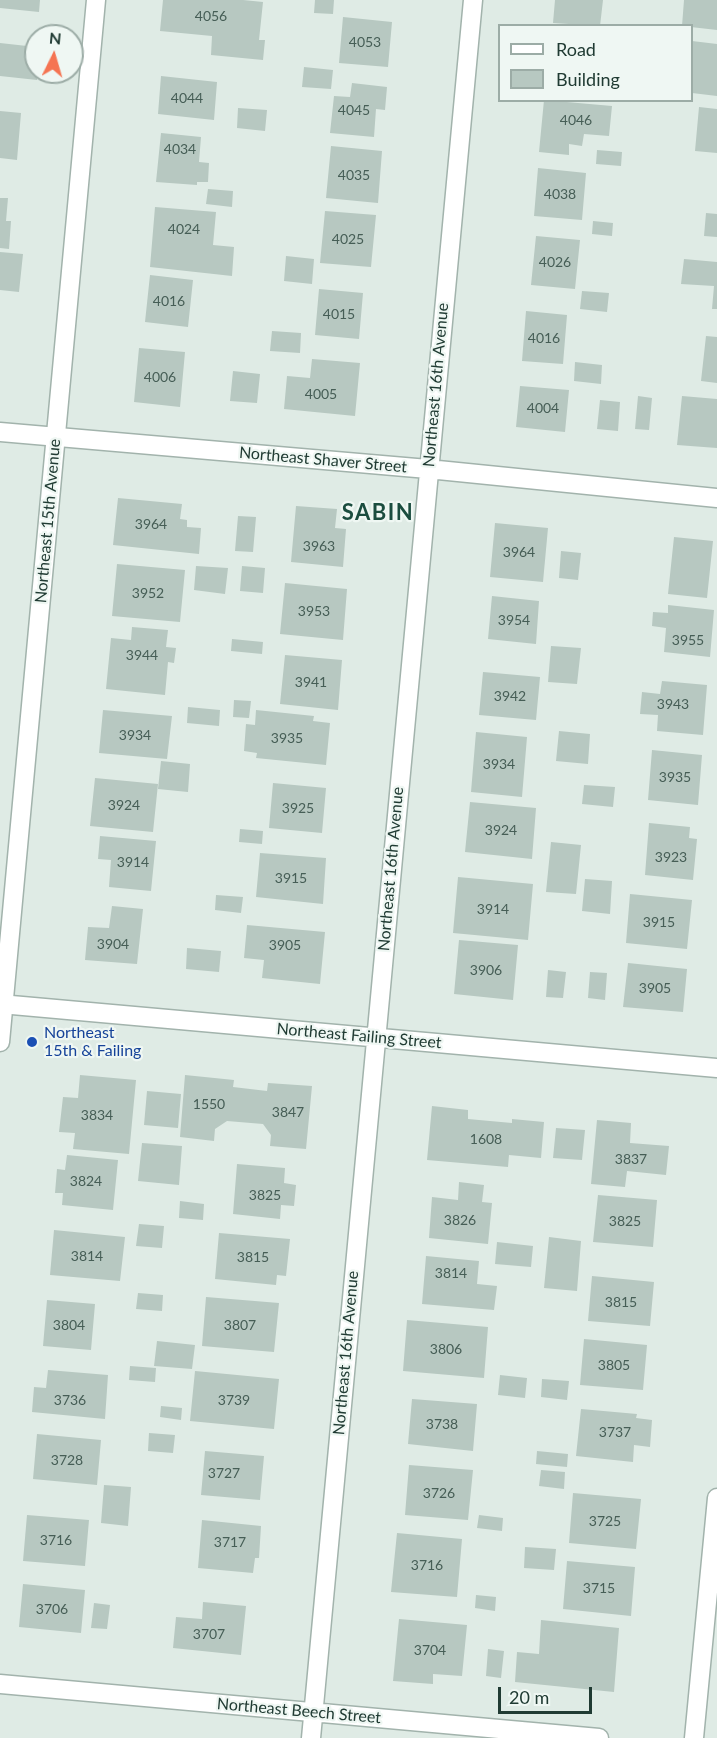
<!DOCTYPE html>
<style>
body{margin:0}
#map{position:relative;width:717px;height:1738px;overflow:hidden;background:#dfebe5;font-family:Lato,sans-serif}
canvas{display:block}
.legend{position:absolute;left:498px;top:24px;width:195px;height:78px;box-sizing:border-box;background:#eff7f3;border:2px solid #9caca6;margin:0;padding:8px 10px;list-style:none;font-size:18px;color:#203b33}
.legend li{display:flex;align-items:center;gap:12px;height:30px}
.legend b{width:30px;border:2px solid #9caca6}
.north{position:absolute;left:24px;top:24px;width:60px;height:60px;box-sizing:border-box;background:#eff7f3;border:2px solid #9caca6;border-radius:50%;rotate:5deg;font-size:16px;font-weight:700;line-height:24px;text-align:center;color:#203b33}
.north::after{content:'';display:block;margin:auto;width:21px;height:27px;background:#f57452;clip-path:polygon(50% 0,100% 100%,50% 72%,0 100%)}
.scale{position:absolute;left:498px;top:1687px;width:94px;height:27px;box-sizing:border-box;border:3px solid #203b33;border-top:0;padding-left:8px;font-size:18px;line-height:21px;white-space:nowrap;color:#203b33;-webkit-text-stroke:4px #eff7f3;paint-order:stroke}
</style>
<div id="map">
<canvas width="717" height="1738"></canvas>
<ul class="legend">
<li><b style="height:8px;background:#fff"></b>Road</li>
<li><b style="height:16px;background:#b7c8c1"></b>Building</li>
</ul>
<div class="north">N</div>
<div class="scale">20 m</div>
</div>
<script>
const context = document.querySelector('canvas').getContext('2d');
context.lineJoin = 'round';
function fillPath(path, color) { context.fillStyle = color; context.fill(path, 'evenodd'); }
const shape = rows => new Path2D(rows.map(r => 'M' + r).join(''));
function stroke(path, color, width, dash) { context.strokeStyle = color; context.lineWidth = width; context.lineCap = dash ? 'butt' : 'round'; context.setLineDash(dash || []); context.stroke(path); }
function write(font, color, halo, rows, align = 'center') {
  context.font = font + ' Lato,sans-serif'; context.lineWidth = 4.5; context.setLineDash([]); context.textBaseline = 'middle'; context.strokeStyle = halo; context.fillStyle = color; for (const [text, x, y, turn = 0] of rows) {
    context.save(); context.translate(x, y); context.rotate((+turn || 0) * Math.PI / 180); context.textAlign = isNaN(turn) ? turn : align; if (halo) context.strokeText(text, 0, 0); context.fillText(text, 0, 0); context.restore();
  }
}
fillPath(shape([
 [0,0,40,0,39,12,0,8],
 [163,0,243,0,263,2,259,40,265,40,263,60,211,55,212,36,160,31],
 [315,0,334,0,333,14,314,13],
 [555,0,603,0,600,26,553,23],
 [684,0,717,0,717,30,682,26],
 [343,17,392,22,388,67,339,63],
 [692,41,717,44,717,96,692,93],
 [0,43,36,47,37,80,0,76],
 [304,67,333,70,331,89,302,87],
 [161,76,217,82,214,120,158,114],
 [352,83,387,87,385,110,376,109,374,137,330,133,334,96,350,97],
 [544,100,612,106,609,136,584,134,582,146,569,144,569,155,539,152],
 [699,107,717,109,717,153,695,151],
 [238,108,267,110,265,131,237,128],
 [0,111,21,113,17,160,0,158],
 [161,133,201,137,199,162,209,163,208,182,197,182,197,185,156,182],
 [331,146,382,151,378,203,326,198],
 [597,150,622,152,621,166,596,164],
 [538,168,586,173,582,220,534,216],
 [208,189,233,191,232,207,206,204],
 [0,198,8,198,6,221,11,221,9,249,0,248],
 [155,207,216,212,213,245,234,247,232,276,150,267],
 [325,211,376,215,371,267,320,263],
 [706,213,717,214,717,237,704,236],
 [593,221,613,223,612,236,592,234],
 [536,236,580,240,575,289,531,285],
 [0,252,23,254,19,292,0,290],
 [286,256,314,259,312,284,284,281],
 [684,259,717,262,717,309,712,309,714,286,681,284],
 [150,275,193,280,188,327,145,322],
 [319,289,363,293,359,339,315,335],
 [582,291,609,293,607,312,580,309],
 [526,311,567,315,563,364,522,361],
 [272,331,301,333,300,353,270,351],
 [706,336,717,337,717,383,701,381],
 [139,348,185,352,180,407,134,402],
 [312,359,360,363,355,416,284,409,287,376,310,378],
 [575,362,602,365,601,384,574,381],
 [233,371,260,374,257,403,230,401],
 [520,386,569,390,565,432,516,427],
 [638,396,652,398,649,430,635,429],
 [682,396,717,399,717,448,677,445],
 [600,400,620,402,618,431,597,429],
 [118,498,182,504,180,519,187,520,187,527,201,528,199,554,113,545],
 [296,506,337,509,335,528,346,529,343,567,291,562],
 [238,516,256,517,253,552,235,551],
 [495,523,548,528,543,582,490,577],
 [674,537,713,541,707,598,668,594],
 [561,551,581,553,578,580,559,578],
 [117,564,185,570,180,622,112,616],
 [196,566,228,568,225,594,194,590],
 [242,566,265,568,263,593,240,591],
 [285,583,347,589,343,640,280,634],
 [492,596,539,601,536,644,488,639],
 [668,605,714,610,710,657,664,652,666,628,652,626,653,612,668,613],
 [132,627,168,630,166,647,176,648,174,663,168,662,165,695,106,689,111,638,131,640],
 [232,639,263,642,262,654,231,651],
 [551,646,581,648,577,684,548,682],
 [285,655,342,660,338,710,280,704],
 [483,672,540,677,536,720,479,715],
 [662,681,707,685,703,735,657,731,658,715,640,714,642,692,660,694],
 [234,700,251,701,249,718,233,717],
 [188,707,220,710,219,726,187,723],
 [103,710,172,716,167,759,99,753],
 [256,710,314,716,313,721,330,723,326,765,256,758,257,753,244,751,246,724,255,725],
 [559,731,590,734,588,764,556,761],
 [476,732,527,737,522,797,471,792],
 [652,750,702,755,698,805,648,800],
 [161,761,190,764,188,792,158,789],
 [95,778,158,784,153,832,90,826],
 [273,783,326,788,322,833,269,828],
 [584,785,615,787,613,807,582,804],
 [470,802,536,808,532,859,465,852],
 [649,823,690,827,689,838,697,839,693,880,645,875],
 [240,829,263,831,262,844,239,842],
 [100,836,156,841,151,891,109,887,111,860,98,859],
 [551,842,581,845,576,894,546,892],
 [260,853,326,858,323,904,256,897],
 [458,877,533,884,528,940,453,933],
 [585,879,612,881,610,914,582,911],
 [630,894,692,900,687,949,626,943],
 [216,895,243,897,241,913,215,910],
 [112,906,143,909,137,964,85,960,88,927,109,928],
 [247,925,325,932,320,984,262,978,264,960,244,958],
 [459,940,518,945,513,1000,454,994],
 [187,948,221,951,219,972,186,969],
 [628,963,687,969,683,1012,623,1007],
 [548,970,566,972,563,998,546,997],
 [590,972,607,973,605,1000,588,998],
 [80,1075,136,1080,129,1154,73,1149,75,1133,59,1132,63,1097,78,1098],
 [185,1075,234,1080,233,1087,267,1091,268,1083,312,1086,306,1149,270,1146,271,1135,263,1124,227,1121,215,1129,214,1141,180,1137],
 [147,1091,181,1094,178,1128,144,1125],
 [432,1106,468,1110,468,1119,512,1123,512,1119,544,1122,541,1158,509,1155,508,1167,427,1160],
 [597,1120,631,1123,630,1143,669,1146,666,1175,627,1171,625,1187,591,1184],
 [556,1128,585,1130,582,1160,553,1158],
 [142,1143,182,1146,179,1185,138,1181],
 [67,1155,118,1160,113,1210,62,1205,63,1193,55,1193,57,1169,65,1170],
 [237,1164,285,1168,284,1183,296,1185,294,1206,281,1205,280,1219,233,1214],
 [459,1182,484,1185,482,1202,492,1203,488,1244,429,1238,432,1197,458,1200],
 [598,1195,657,1200,653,1247,593,1242],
 [180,1201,204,1204,203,1220,179,1218],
 [139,1224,164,1226,162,1248,136,1246],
 [54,1230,125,1237,120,1281,50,1275],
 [219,1233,290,1239,286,1276,277,1275,276,1285,215,1279],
 [549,1237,581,1241,577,1291,544,1288],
 [497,1242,533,1246,531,1267,495,1264],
 [426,1256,479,1261,477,1284,497,1286,494,1310,422,1304],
 [592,1276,654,1282,650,1326,588,1321],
 [138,1293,163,1295,162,1311,136,1309],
 [206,1297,279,1303,274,1352,202,1346],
 [47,1300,95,1304,91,1350,43,1346],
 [407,1320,488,1327,484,1378,403,1371],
 [584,1339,647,1345,643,1390,580,1385],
 [157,1341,195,1345,192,1369,154,1366],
 [130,1366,156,1368,155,1382,129,1380],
 [48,1370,108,1375,105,1419,32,1412,34,1387,46,1388],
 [195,1371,279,1379,274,1429,190,1421],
 [500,1375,527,1378,525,1398,498,1395],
 [542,1379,569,1381,567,1400,541,1397],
 [412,1399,477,1404,473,1451,408,1444],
 [161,1406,182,1408,181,1420,160,1417],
 [581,1409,637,1414,636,1418,652,1420,650,1447,634,1445,633,1462,576,1456],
 [149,1433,175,1435,173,1453,148,1451],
 [37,1434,101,1440,97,1485,33,1479],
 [205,1451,264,1456,260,1500,201,1495],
 [537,1451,568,1454,567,1467,536,1464],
 [409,1465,473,1470,468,1520,405,1515],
 [541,1470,565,1472,564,1489,539,1486],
 [104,1485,131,1487,128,1526,101,1523],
 [573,1493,641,1499,636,1549,569,1543],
 [27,1515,89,1520,85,1566,23,1561],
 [479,1515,503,1518,502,1531,477,1528],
 [202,1520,261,1526,259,1558,255,1558,253,1573,198,1568],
 [397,1533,462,1539,457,1597,391,1592],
 [525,1547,556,1549,554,1570,524,1568],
 [567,1561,635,1567,631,1616,563,1609],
 [23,1584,85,1590,81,1633,19,1627],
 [476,1595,496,1597,495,1611,475,1608],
 [203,1602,246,1606,241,1655,173,1648,176,1617,202,1619],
 [94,1603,110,1605,107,1629,91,1628],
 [399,1619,467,1625,462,1676,433,1674,433,1684,393,1681],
 [541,1620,619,1628,614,1692,515,1682,517,1652,539,1654],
 [488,1649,504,1651,501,1678,486,1676]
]), '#b7c8c1');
const minor = shape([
 [0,432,428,469,717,498],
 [0,1004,717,1068],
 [0,1684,599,1738],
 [311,1738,473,0],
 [694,1738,717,1498]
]);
const tertiary = shape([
 [0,1042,96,0]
]);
stroke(minor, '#a2b3ac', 21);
stroke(tertiary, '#a2b3ac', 21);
stroke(minor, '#fff', 18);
stroke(tertiary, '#fff', 18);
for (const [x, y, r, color] of [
 [32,1042,6,"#1a4fb4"]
]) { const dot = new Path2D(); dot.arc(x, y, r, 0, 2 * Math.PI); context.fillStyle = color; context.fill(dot); stroke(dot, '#eff7f3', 2); }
write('14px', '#465e56', null, [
 ["4056",211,16],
 ["4053",365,42],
 ["4044",187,98],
 ["4045",354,110],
 ["4046",576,120],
 ["4034",180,149],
 ["4035",354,175],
 ["4038",560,194],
 ["4024",184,229],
 ["4025",348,239],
 ["4026",555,262],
 ["4016",169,301],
 ["4015",339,314],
 ["4016",544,338],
 ["4006",160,377],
 ["4005",321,394],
 ["4004",543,408],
 ["3964",151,524],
 ["3963",319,546],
 ["3964",519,552],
 ["3952",148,593],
 ["3953",314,611],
 ["3954",514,620],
 ["3955",688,640],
 ["3944",142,655],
 ["3941",311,682],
 ["3942",510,696],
 ["3943",673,704],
 ["3934",135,735],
 ["3935",287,738],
 ["3934",499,764],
 ["3935",675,777],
 ["3924",124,805],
 ["3925",298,808],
 ["3924",501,830],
 ["3923",671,857],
 ["3914",133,862],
 ["3915",291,878],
 ["3914",493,909],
 ["3915",659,922],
 ["3904",113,944],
 ["3905",285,945],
 ["3906",486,970],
 ["3905",655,988],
 ["1550",209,1104],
 ["3847",288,1112],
 ["3834",97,1115],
 ["1608",486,1139],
 ["3837",631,1159],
 ["3824",86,1181],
 ["3825",265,1195],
 ["3826",460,1220],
 ["3825",625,1221],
 ["3814",87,1256],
 ["3815",253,1257],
 ["3814",451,1273],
 ["3815",621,1302],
 ["3804",69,1325],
 ["3807",240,1325],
 ["3806",446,1349],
 ["3805",614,1365],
 ["3736",70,1400],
 ["3739",234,1400],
 ["3738",442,1424],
 ["3737",615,1432],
 ["3728",67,1460],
 ["3727",224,1473],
 ["3726",439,1493],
 ["3725",605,1521],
 ["3716",56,1540],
 ["3717",230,1542],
 ["3716",427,1565],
 ["3715",599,1588],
 ["3706",52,1609],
 ["3707",209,1634],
 ["3704",430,1650]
]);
write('16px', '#203b33', '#eff7f3', [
 ["Northeast 16th Avenue",436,385,-85],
 ["Northeast Shaver Street",323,460,5],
 ["Northeast 15th Avenue",48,521,-85],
 ["Northeast 16th Avenue",391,869,-85],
 ["Northeast Failing Street",359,1036,5],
 ["Northeast 16th Avenue",346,1353,-85],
 ["Northeast Beech Street",299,1711,5]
]);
write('16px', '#164399', '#eff7f3', [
 ["Northeast",44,1033],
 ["15th & Failing",44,1051]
], 'left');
context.letterSpacing = '1.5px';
write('bold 22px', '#1b4d3f', '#eff7f3', [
 ["SABIN",378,513]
]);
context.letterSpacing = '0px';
</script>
